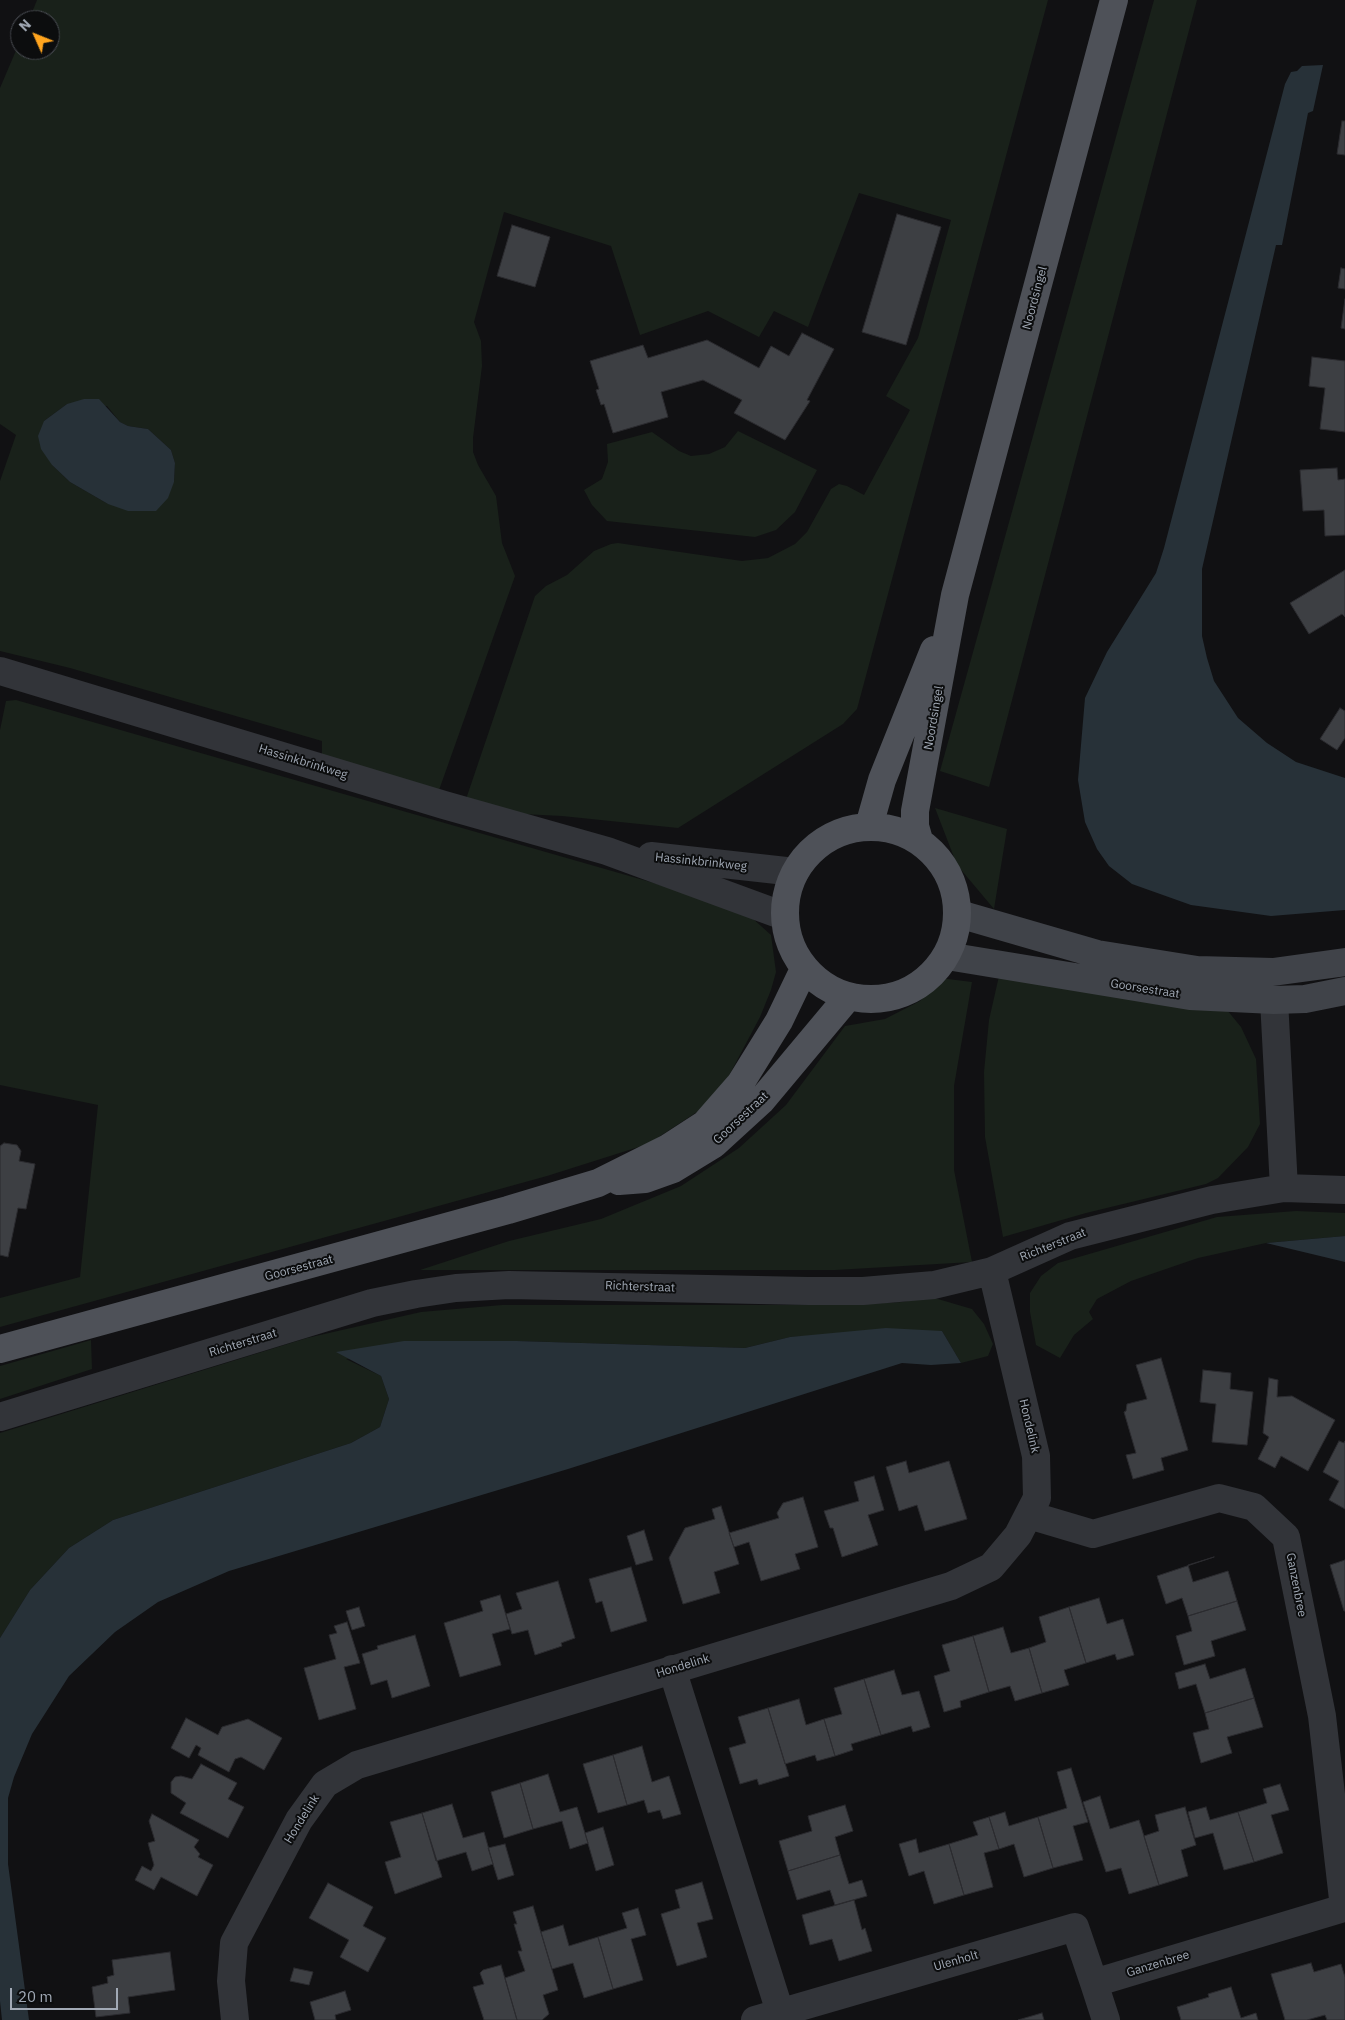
<!DOCTYPE html>
<style>
body{margin:0}
#map{position:relative;width:1345px;height:2020px;overflow:hidden;background:#111113;font-family:"IBM Plex Sans",sans-serif}
canvas{display:block}
.north{position:absolute;left:10px;top:10px;width:50px;height:50px;box-sizing:border-box;background:#0c0d0e;border:1px solid #484b51;border-radius:50%;rotate:314deg;font-size:14px;font-weight:700;line-height:20px;text-align:center;color:#a1a9b5}
.north::after{content:'';display:block;margin:auto;width:18px;height:22px;background:#ffa41e;clip-path:polygon(50% 0,100% 100%,50% 72%,0 100%)}
.scale{position:absolute;left:10px;top:1988px;width:108px;height:22px;box-sizing:border-box;border:2px solid #a1a9b5;border-top:0;padding-left:6px;font-size:15px;line-height:18px;white-space:nowrap;color:#a1a9b5;-webkit-text-stroke:4px #0c0d0e;paint-order:stroke}
</style>
<div id="map">
<canvas width="1345" height="2020"></canvas>
<div class="north">N</div>
<div class="scale">20 m</div>
</div>
<script>
const context = document.querySelector('canvas').getContext('2d');
context.lineJoin = 'round';
function fillPath(path, color) { context.fillStyle = color; context.fill(path, 'evenodd'); }
const shape = rows => new Path2D(rows.map(r => 'M' + r).join(''));
function stroke(path, color, width, dash) { context.strokeStyle = color; context.lineWidth = width; context.lineCap = dash ? 'butt' : 'round'; context.setLineDash(dash || []); context.stroke(path); }
function write(font, color, halo, rows, align = 'center') {
  context.font = font + ' "IBM Plex Sans",sans-serif'; context.lineWidth = 4; context.setLineDash([]); context.textBaseline = 'middle'; context.strokeStyle = halo; context.fillStyle = color; for (const [text, x, y, turn = 0] of rows) {
    context.save(); context.translate(x, y); context.rotate((+turn || 0) * Math.PI / 180); context.textAlign = isNaN(turn) ? turn : align; if (halo) context.strokeText(text, 0, 0); context.fillText(text, 0, 0); context.restore();
  }
}
fillPath(shape([
 [37,0,1048,0,857,709,843,724,678,828,562,816,502,813,465,802,535,596,546,586,567,575,594,551,611,544,618,543,742,561,768,558,795,544,807,532,831,489,839,484,847,486,864,495,910,410,886,396,918,338,951,220,859,193,808,327,774,311,759,337,708,311,640,335,611,246,504,212,474,322,481,341,482,366,473,438,473,452,478,465,496,496,502,543,515,576,438,793,322,758,322,741,70,668,0,651,0,481,16,435,0,424,0,88,20,41,20,50,50,50,50,20,29,20],
 [67,404,107,406,120,422,128,426,148,429,171,450,175,463,174,482,108,504,70,482,52,465,44,421],
 [1154,0,1197,0,989,787,940,771],
 [738,431,817,470,795,512,776,530,755,537,607,521,592,505,584,490,602,479,608,462,607,444,652,432,679,451,691,456,709,454,725,447],
 [16,700,741,908,771,935,776,972,771,990,760,1017,724,1085,706,1106,648,1144,547,1176,0,1327,0,1298,80,1277,98,1105,0,1085,0,730,6,701],
 [935,808,1007,829,994,909,957,865],
 [999,976,1218,999,1241,1027,1256,1059,1260,1124,1248,1147,1218,1178,1206,1184,1086,1213,1003,1237,985,1137,984,1072,989,1020],
 [940,978,972,982,954,1086,954,1170,972,1262,835,1270,420,1270,509,1241,601,1219,681,1186,739,1148,786,1105,845,1026,885,1019,920,1001],
 [1296,1211,1345,1213,1345,1236,1266,1243,1198,1258,1131,1281,1097,1299,1089,1312,1093,1319,1074,1335,1060,1358,1036,1345,1030,1312,1030,1293,1041,1276,1058,1263,1217,1217],
 [931,1297,972,1309,984,1324,993,1344,988,1356,961,1363,942,1331,790,1337,745,1348,517,1341,346,1359,381,1376,389,1399,380,1427,351,1443,113,1520,69,1548,30,1590,0,1638,0,1433,307,1338,421,1312,502,1305,847,1305,902,1302],
 [91,1340,92,1369,0,1399,0,1366]
]), '#19211a');
fillPath(shape([
 [1323,65,1313,111,1308,113,1282,245,1276,245,1202,569,1202,636,1207,658,1214,681,1238,718,1267,743,1296,762,1345,778,1345,910,1271,916,1191,905,1132,884,1109,866,1097,849,1085,822,1078,780,1085,698,1107,652,1156,573,1164,548,1285,84,1291,72,1297,71,1302,66],
 [84,399,99,399,120,422,128,426,148,429,171,450,175,463,174,482,168,498,156,511,128,511,108,504,70,482,52,465,41,449,38,436,44,421,67,404],
 [1345,1236,1345,1262,1266,1243],
 [886,1328,942,1331,961,1363,931,1365,902,1363,568,1469,229,1571,158,1602,115,1632,69,1676,32,1734,14,1777,8,1798,8,1864,29,2020,2,2020,0,2001,0,1638,30,1590,69,1548,113,1520,351,1443,380,1427,389,1399,381,1376,336,1352,404,1341,517,1341,745,1348,790,1337]
]), '#273138');
const building = shape([
 [1342,121,1345,121,1345,155,1337,154,1342,121],
 [897,214,941,227,906,345,862,332,897,214],
 [512,225,550,237,535,287,497,276,512,225],
 [1341,268,1345,269,1345,289,1338,288,1341,268],
 [1345,299,1345,329,1341,328,1345,299],
 [802,333,834,349,807,400,810,401,785,440,734,413,742,400,703,380,661,392,668,417,613,433,604,404,601,405,596,390,599,389,590,361,643,345,648,358,707,340,759,368,771,346,789,356,802,333],
 [1312,357,1345,361,1345,432,1320,429,1325,388,1309,386,1312,357],
 [1337,468,1338,480,1345,479,1345,535,1325,536,1324,510,1303,511,1300,470,1337,468],
 [1345,570,1345,617,1342,614,1309,634,1290,603,1345,570],
 [1340,708,1345,711,1345,738,1337,750,1320,739,1340,708],
 [4,1143,17,1145,21,1151,19,1161,35,1164,26,1209,18,1208,8,1257,0,1255,0,1146,4,1143],
 [1161,1358,1188,1450,1161,1458,1164,1470,1133,1479,1126,1455,1136,1453,1124,1412,1126,1411,1127,1404,1147,1399,1136,1365,1161,1358],
 [1203,1370,1231,1373,1230,1389,1253,1392,1247,1445,1212,1442,1216,1404,1200,1402,1203,1370],
 [1269,1378,1278,1380,1277,1397,1292,1396,1335,1420,1308,1471,1281,1456,1275,1468,1258,1459,1269,1437,1263,1433,1269,1378],
 [1339,1441,1344,1443,1345,1441,1345,1509,1329,1500,1339,1481,1323,1472,1339,1441],
 [906,1461,909,1473,949,1461,967,1519,925,1531,917,1505,899,1511,886,1467,906,1461],
 [874,1476,884,1510,868,1515,878,1545,842,1557,833,1528,830,1528,824,1511,859,1501,854,1482,874,1476],
 [803,1497,818,1547,795,1554,800,1569,761,1581,749,1542,734,1547,729,1533,779,1518,777,1513,783,1503,803,1497],
 [721,1506,739,1564,714,1572,720,1593,683,1604,669,1558,685,1528,715,1519,712,1509,721,1506],
 [644,1530,653,1560,636,1565,627,1536,644,1530],
 [1214,1557,1188,1565,1193,1582,1228,1571,1237,1601,1188,1616,1182,1598,1166,1604,1157,1576,1214,1557],
 [1345,1560,1345,1611,1344,1611,1330,1565,1345,1560],
 [631,1567,647,1621,611,1632,602,1601,596,1603,589,1579,631,1567],
 [558,1581,575,1638,561,1643,562,1646,535,1655,528,1630,512,1634,506,1614,522,1609,516,1593,558,1581],
 [500,1595,510,1629,492,1634,501,1665,460,1677,444,1623,483,1611,480,1601,500,1595],
 [1099,1598,1107,1624,1123,1619,1134,1655,1117,1660,1115,1654,1086,1663,1069,1607,1099,1598],
 [1237,1601,1246,1630,1211,1641,1215,1656,1184,1665,1176,1636,1192,1631,1188,1616,1237,1601],
 [359,1607,365,1626,352,1630,346,1611,359,1607],
 [1069,1607,1086,1663,1064,1670,1069,1685,1042,1693,1029,1648,1046,1642,1039,1617,1069,1607],
 [347,1622,360,1663,344,1667,356,1709,319,1720,304,1668,336,1659,329,1635,337,1633,334,1626,347,1622],
 [1003,1627,1011,1653,1029,1648,1042,1693,1015,1701,1010,1686,989,1692,973,1636,1003,1627],
 [415,1635,430,1686,392,1698,387,1680,371,1685,362,1654,378,1649,377,1646,415,1635],
 [973,1636,989,1692,960,1701,961,1707,944,1712,934,1676,950,1671,942,1645,973,1636],
 [1205,1664,1210,1679,1245,1668,1254,1698,1205,1713,1196,1684,1179,1689,1175,1673,1205,1664],
 [894,1670,902,1695,919,1691,930,1727,913,1732,911,1726,881,1735,864,1679,894,1670],
 [864,1679,881,1735,851,1744,853,1750,835,1756,824,1719,842,1714,834,1688,864,1679],
 [1254,1698,1263,1727,1227,1737,1232,1753,1201,1763,1193,1733,1209,1729,1205,1713,1254,1698],
 [799,1699,806,1725,824,1719,835,1756,817,1761,815,1755,785,1764,768,1708,799,1699],
 [768,1708,789,1776,759,1785,757,1779,740,1784,729,1748,746,1743,738,1717,768,1708],
 [186,1718,218,1735,222,1727,248,1719,282,1738,264,1770,241,1757,235,1759,229,1772,198,1755,201,1748,196,1745,189,1758,171,1748,186,1718],
 [642,1746,652,1782,669,1776,681,1814,663,1819,660,1810,648,1813,644,1800,627,1805,613,1755,642,1746],
 [613,1755,627,1805,598,1813,583,1764,613,1755],
 [201,1764,237,1783,228,1799,244,1807,228,1838,180,1813,186,1803,171,1793,171,1782,175,1777,181,1776,192,1779,201,1764],
 [1071,1768,1088,1822,1073,1826,1083,1860,1053,1868,1038,1817,1067,1808,1057,1772,1071,1768],
 [548,1774,560,1812,577,1807,588,1843,570,1849,562,1821,533,1829,520,1783,548,1774],
 [520,1783,533,1829,504,1838,491,1792,520,1783],
 [1280,1784,1289,1810,1271,1815,1283,1853,1254,1862,1238,1812,1267,1803,1263,1789,1280,1784],
 [1100,1796,1110,1829,1139,1820,1159,1885,1129,1894,1121,1868,1106,1872,1083,1802,1100,1796],
 [452,1804,463,1838,484,1832,493,1864,472,1871,466,1852,436,1861,422,1813,452,1804],
 [845,1805,853,1831,835,1837,840,1855,788,1871,779,1841,812,1831,808,1816,845,1805],
 [1185,1807,1196,1845,1181,1850,1188,1876,1159,1885,1144,1836,1159,1831,1155,1815,1185,1807],
 [1206,1807,1210,1820,1238,1812,1254,1862,1224,1870,1213,1833,1195,1838,1188,1812,1206,1807],
 [1005,1812,1009,1826,1038,1817,1053,1868,1024,1877,1014,1844,999,1849,989,1817,1005,1812],
 [422,1813,442,1877,395,1894,385,1862,401,1857,390,1822,422,1813],
 [152,1814,199,1840,194,1847,200,1854,198,1857,213,1865,197,1896,161,1877,154,1890,135,1880,142,1866,151,1871,154,1865,148,1843,155,1841,149,1821,152,1814],
 [989,1817,999,1849,984,1853,993,1887,964,1895,949,1844,978,1835,973,1822,989,1817],
 [603,1827,614,1865,596,1871,585,1833,603,1827],
 [916,1839,919,1853,949,1844,964,1895,934,1904,924,1871,909,1876,899,1844,916,1839],
 [505,1844,514,1875,498,1880,488,1848,505,1844],
 [840,1855,849,1884,862,1880,867,1896,835,1905,830,1890,797,1900,788,1871,840,1855],
 [702,1882,713,1919,697,1923,707,1957,677,1966,661,1914,680,1908,675,1890,702,1882],
 [328,1883,373,1907,363,1926,386,1938,368,1972,340,1957,349,1940,309,1918,328,1883],
 [854,1900,862,1930,865,1928,872,1951,839,1961,832,1939,810,1945,802,1915,854,1900],
 [533,1906,558,1990,543,1995,549,2014,542,2020,517,2020,505,1978,525,1971,518,1951,522,1951,514,1924,517,1924,513,1912,533,1906],
 [638,1908,646,1935,631,1939,643,1980,613,1989,598,1937,627,1928,622,1913,638,1908],
 [563,1925,569,1946,598,1937,613,1989,584,1998,573,1963,552,1969,541,1932,563,1925],
 [170,1952,175,1990,128,1997,130,2013,96,2017,92,1987,108,1983,107,1977,114,1975,112,1960,170,1952],
 [1311,1963,1314,1972,1341,1964,1345,1977,1345,2020,1327,2020,1325,2015,1307,2020,1285,2020,1271,1974,1311,1963],
 [501,1965,517,2020,484,2020,473,1987,484,1984,480,1973,483,1970,501,1965],
 [294,1968,313,1972,309,1985,290,1981,294,1968],
 [1231,1987,1241,2018,1256,2013,1258,2020,1181,2020,1177,2007,1209,1997,1208,1994,1231,1987],
 [345,1991,351,2010,335,2015,336,2020,315,2020,310,2002,345,1991],
 [1042,2013,1044,2020,1018,2020,1042,2013]
]);
fillPath(building, '#3d3f43');
stroke(building, '#2b2b2f', 1);
stroke(shape([
 [0,671,444,805,607,851,784,916],
 [651,856,795,872],
 [1274,1000,1284,1188],
 [0,1417,372,1303,416,1294,456,1288,509,1285,808,1291,863,1291,934,1285,992,1271,1070,1236,1212,1200,1284,1188,1345,1190],
 [1029,1515,1093,1534,1219,1498,1254,1507,1286,1537,1322,1716,1344,1908,1094,1983,1106,2020],
 [672,1669,780,2012],
 [235,2020,231,1981,234,1943,299,1820,325,1784,357,1765,951,1586,991,1567,1018,1535,1037,1498,1036,1456,992,1271],
 [755,2020,1075,1927,1094,1983]
]), '#323439', 28);
stroke(shape([
 [959,914,1097,954,1197,970,1273,972,1345,962],
 [947,956,1190,996,1274,1000,1305,999,1345,991]
]), '#404349', 28);
stroke(shape([
 [869,826,882,780,934,650],
 '785 913a86 86 0 1 1 172 0a86 86 0 1 1-172 0Z',
 [919,840,915,826,915,811,955,595,1114,0],
 [619,1181,645,1179,673,1169,714,1144,761,1101,848,997],
 [0,1349,508,1210,598,1183,668,1148,705,1124,740,1084,779,1021,804,969]
]), '#4e5158', 28);
write('12px', '#a1a9b5', '#0c0d0e', [
 ["Noordsingel",1035,298,-75],
 ["Noordsingel",934,718,-80],
 ["Hassinkbrinkweg",303,762,17],
 ["Hassinkbrinkweg",701,862,6],
 ["Goorsestraat",1145,989,9],
 ["Goorsestraat",741,1118,-43],
 ["Richterstraat",1053,1245,-22],
 ["Goorsestraat",299,1268,-15],
 ["Richterstraat",640,1287,2],
 ["Richterstraat",243,1343,-17],
 ["Hondelink",1029,1426,77],
 ["Ganzenbree",1296,1585,79],
 ["Hondelink",683,1666,-17],
 ["Hondelink",302,1819,-58],
 ["Ulenholt",956,1961,-16],
 ["Ganzenbree",1158,1964,-17]
]);
</script>
